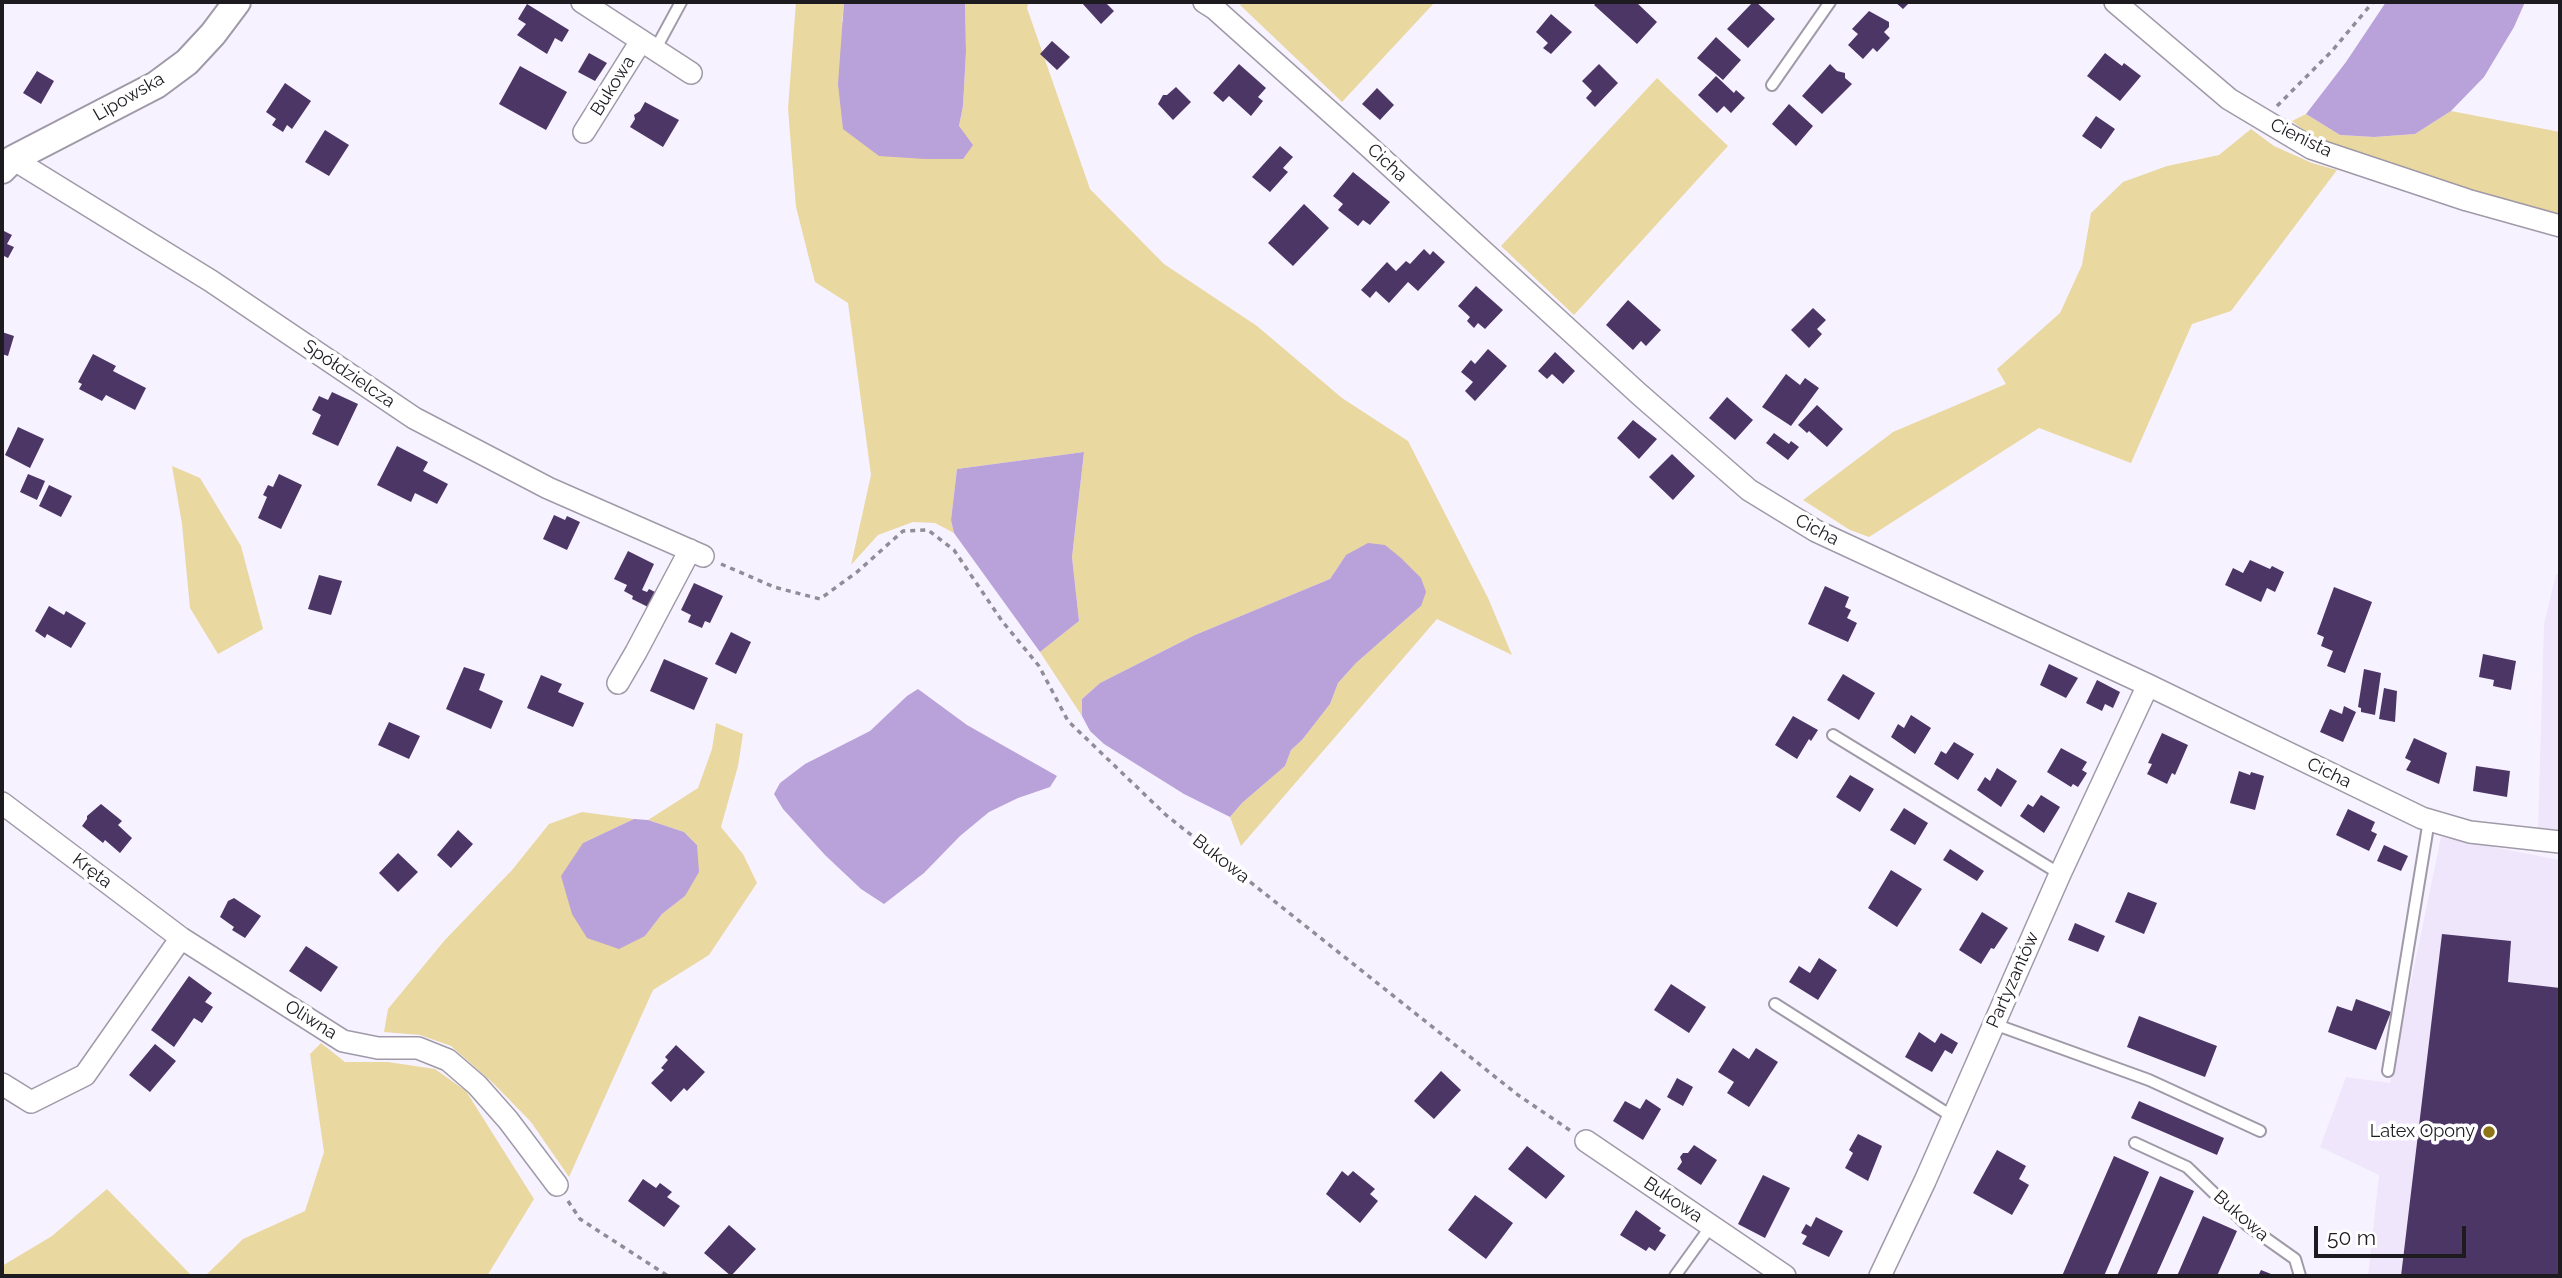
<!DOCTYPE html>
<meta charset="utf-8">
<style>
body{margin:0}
#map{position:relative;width:2562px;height:1278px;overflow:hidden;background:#f7f2ff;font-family:Raleway,sans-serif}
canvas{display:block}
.frame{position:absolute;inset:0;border:4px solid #1d1a20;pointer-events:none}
.scale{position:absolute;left:2314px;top:1226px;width:152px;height:32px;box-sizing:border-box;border:4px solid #1d1a20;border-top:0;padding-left:9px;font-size:21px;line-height:24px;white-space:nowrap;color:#1d1a20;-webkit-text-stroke:5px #fff;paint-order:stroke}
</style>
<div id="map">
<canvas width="2562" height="1278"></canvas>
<div class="frame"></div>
<div class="scale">50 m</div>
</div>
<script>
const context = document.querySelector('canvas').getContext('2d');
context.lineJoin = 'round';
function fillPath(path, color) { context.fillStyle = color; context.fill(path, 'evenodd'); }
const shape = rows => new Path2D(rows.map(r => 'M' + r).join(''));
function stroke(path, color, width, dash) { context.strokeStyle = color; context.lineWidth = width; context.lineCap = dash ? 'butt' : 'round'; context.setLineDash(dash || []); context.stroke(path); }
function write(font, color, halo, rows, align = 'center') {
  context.font = font + ' Raleway,sans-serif'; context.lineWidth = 7; context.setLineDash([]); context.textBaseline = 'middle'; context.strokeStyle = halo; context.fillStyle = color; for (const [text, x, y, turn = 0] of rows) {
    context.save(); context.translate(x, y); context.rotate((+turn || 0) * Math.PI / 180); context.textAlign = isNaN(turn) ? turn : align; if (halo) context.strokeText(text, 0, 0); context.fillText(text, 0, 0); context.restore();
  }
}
fillPath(shape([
 [2556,574,2560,574,2560,830,2538,828,2544,624],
 [2441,837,2560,860,2560,1276,2368,1276,2379,1175,2320,1147,2346,1077,2390,1083]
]), '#efe6fc');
fillPath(shape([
 [796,2,844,2,842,22,959,126,963,106,966,52,965,2,1029,2,1027,8,1090,189,1164,264,1257,326,1342,398,1408,441,1488,598,1512,655,1437,619,1241,846,1230,817,1242,803,1285,766,1291,750,1302,740,1330,704,1338,683,1356,663,1421,606,1346,555,1330,579,1195,635,1100,683,1082,699,1082,716,1040,652,1079,621,1072,557,1084,452,957,469,951,520,954,533,935,523,913,522,878,535,851,565,871,475,848,303,815,282,796,207,788,109],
 [1243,2,1435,2,1342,102,1240,5],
 [1657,78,1728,146,1574,315,1501,246],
 [2451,111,2560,132,2560,215,2468,190,2312,137,2292,121,2306,114,2340,135,2374,137,2415,134],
 [2251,129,2274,146,2312,163,2337,170,2231,311,2192,324,2131,463,2039,428,1869,537,1850,530,1803,500,1893,432,2006,384,1997,369,2060,313,2082,265,2091,213,2123,182,2167,166,2219,155],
 [172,466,200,478,241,546,263,629,218,654,190,608,182,524],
 [716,723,743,734,738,766,721,827,743,854,757,883,709,955,653,990,569,1177,531,1122,493,1083,451,1046,420,1035,384,1032,388,1009,444,941,512,870,549,824,582,812,634,819,583,843,645,936,662,914,685,896,697,845,684,832,648,820,698,788,712,749],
 [321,1043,345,1062,388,1062,435,1069,466,1091,534,1199,487,1276,205,1276,243,1239,305,1211,324,1152,310,1054],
 [107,1189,192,1276,2,1276,2,1266,52,1236]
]), '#ead8a1');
fillPath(shape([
 [844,2,965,2,966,52,963,106,959,126,973,145,963,159,925,159,879,156,843,129,838,84],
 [2386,2,2525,2,2514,27,2484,77,2451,111,2415,134,2374,137,2340,135,2306,114,2346,62],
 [1084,452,1072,557,1079,621,1040,652,954,533,951,520,957,469],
 [1368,543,1385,545,1401,558,1421,578,1426,592,1421,606,1356,663,1338,683,1330,704,1302,740,1291,750,1285,766,1242,803,1230,817,1184,794,1104,744,1090,731,1082,716,1082,699,1100,683,1195,635,1330,579,1346,555],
 [918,689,967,725,1057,776,1050,787,1018,798,989,812,960,836,924,873,884,904,861,889,825,855,783,809,774,794,780,783,805,764,870,731,907,696],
 [634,819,648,820,684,832,697,845,699,872,685,896,662,914,645,936,619,949,587,938,572,914,561,876,583,843]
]), '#b9a1d9');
fillPath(shape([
 [1081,2,1105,2,1114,11,1101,24],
 [1597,2,1636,2,1657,22,1637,44,1594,5],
 [1753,2,1756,2,1775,19,1748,48,1727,29],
 [1895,2,1910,2,1903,9],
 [527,4,569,30,562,42,555,38,547,54,517,35,526,24,518,19],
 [1869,11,1889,22,1889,27,1884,32,1890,38,1877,52,1873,48,1863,59,1848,45,1858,34,1852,29],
 [1551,14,1572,32,1551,54,1543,48,1548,43,1536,32],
 [1716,37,1741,60,1723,80,1697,58],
 [1052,41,1070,57,1057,70,1040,54],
 [589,53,607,63,595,81,578,72],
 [2105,53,2122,66,2124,63,2141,76,2120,101,2087,76],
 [1239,64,1266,88,1258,97,1263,101,1251,116,1229,96,1223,102,1213,93],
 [1599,64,1618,83,1595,107,1586,98,1592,91,1582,81],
 [1830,64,1837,71,1845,73,1845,78,1852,84,1822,114,1802,96],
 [520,66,567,92,546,130,499,104],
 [37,71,54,81,41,104,23,93],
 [1716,76,1734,93,1736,90,1745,98,1731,113,1724,106,1717,113,1698,95],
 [285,83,311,101,292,129,287,125,283,132,272,125,276,119,266,112],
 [1176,87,1191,102,1173,120,1158,104,1163,95,1167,95],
 [1377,88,1394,105,1380,120,1362,104],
 [645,102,679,120,663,147,630,127,635,119,634,115,640,111],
 [1789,104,1813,126,1796,146,1772,124],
 [2096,116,2115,129,2101,149,2082,136],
 [325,130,349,145,329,176,305,162],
 [1280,146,1293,157,1283,168,1288,172,1270,192,1252,177],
 [1353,172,1390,202,1370,225,1363,220,1358,226,1338,210,1343,204,1333,196],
 [1304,204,1329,228,1293,266,1268,243],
 [2,230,12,235,7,244,14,247,8,258,2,255],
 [1424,249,1430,255,1433,251,1445,262,1418,291,1408,282,1389,303,1376,291,1370,298,1361,290,1387,262,1396,271,1406,261,1410,264],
 [1476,286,1503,310,1485,329,1478,323,1474,328,1467,321,1470,317,1458,306],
 [1628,300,1661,330,1646,346,1641,341,1633,350,1606,325],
 [1813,308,1826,320,1817,329,1822,334,1809,348,1791,330],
 [2,332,14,336,8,356,2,354],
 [1488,349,1507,366,1475,401,1465,391,1473,382,1461,372,1471,360,1475,364],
 [1555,352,1575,371,1563,384,1552,374,1547,379,1538,371],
 [93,354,116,366,113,371,146,388,135,410,106,395,102,401,79,389,82,384,78,382],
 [1786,374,1800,385,1805,378,1819,388,1791,426,1762,407],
 [332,392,358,404,338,446,312,434,321,415,312,410,319,396,328,400],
 [1727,397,1753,420,1735,440,1709,418],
 [1817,405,1843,429,1827,447,1809,431,1807,433,1798,425],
 [1633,420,1657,439,1639,459,1617,438],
 [18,427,44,439,30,468,5,455],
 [1774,433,1789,444,1791,441,1799,447,1788,460,1766,443],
 [397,446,428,462,423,471,448,484,437,504,415,493,411,502,377,485],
 [1672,454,1695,476,1673,500,1649,477],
 [28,474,45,481,37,500,20,492],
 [279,474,302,485,281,529,258,518,267,497,263,495,268,485,273,487],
 [49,485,72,496,61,517,39,506],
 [554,515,565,520,567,516,580,522,567,550,543,539],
 [628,551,654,564,642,590,647,592,649,589,657,593,650,608,632,599,633,596,624,591,627,585,614,579],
 [2250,560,2270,569,2272,566,2284,572,2275,592,2267,588,2261,602,2225,585,2233,568,2243,573],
 [319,575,342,581,331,615,308,609],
 [694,583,723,596,710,623,705,621,702,628,688,622,691,615,681,610],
 [1825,586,1849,597,1845,607,1851,610,1847,618,1857,623,1848,642,1808,624],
 [2334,587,2372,602,2345,673,2327,666,2333,651,2321,646,2324,637,2317,634],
 [49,606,64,615,66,611,86,623,71,648,47,634,45,638,35,631],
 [731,632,751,642,736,674,715,664],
 [2483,654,2516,661,2511,690,2493,686,2494,680,2479,677],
 [664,659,708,678,694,710,650,691],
 [2049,664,2078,678,2066,698,2040,685],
 [464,667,485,674,479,690,503,701,491,729,446,709],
 [2364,669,2381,673,2375,715,2361,712,2361,708,2358,707],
 [1843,674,1875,693,1859,720,1827,700],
 [541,675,562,684,558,692,584,703,573,727,527,708],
 [2097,680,2120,692,2113,708,2105,704,2102,711,2086,703],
 [2384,688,2397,691,2395,722,2379,719],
 [2344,706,2356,712,2343,742,2320,732,2330,709,2342,714],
 [1911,715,1931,728,1915,754,1891,737,1898,724,1904,728],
 [1793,716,1818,730,1811,741,1809,739,1797,759,1775,745],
 [389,722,420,736,409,759,378,745],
 [2162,733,2188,745,2175,775,2172,773,2167,784,2147,774,2152,764,2148,763],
 [2414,738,2447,753,2439,784,2406,770,2411,761,2405,758],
 [1954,742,1974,754,1958,780,1934,764,1941,751,1946,754],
 [2061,748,2087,762,2082,770,2087,773,2078,787,2073,784,2071,787,2047,772],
 [2476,766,2510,771,2507,797,2473,791],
 [1997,768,2017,781,2001,807,1977,790,1985,777,1990,781],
 [2239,771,2250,775,2251,772,2264,776,2255,810,2230,803],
 [1850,775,1874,789,1860,812,1836,797],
 [2041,795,2060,807,2044,833,2020,816,2028,804,2033,807],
 [101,804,122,821,118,825,132,838,120,853,105,840,103,843,82,826,87,819,87,816],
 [1904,808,1928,823,1915,845,1890,830],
 [2348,809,2375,822,2371,831,2377,834,2369,851,2336,835],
 [458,830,473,844,451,868,437,855],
 [2384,845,2408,856,2401,871,2377,861],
 [1950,849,1984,871,1977,881,1943,860],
 [398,853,418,872,398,892,379,873],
 [1891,870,1922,889,1897,927,1868,908],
 [2128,892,2157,903,2144,934,2115,922],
 [234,898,261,916,245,938,232,930,234,927,220,917,228,901],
 [1982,912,2008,928,1994,949,1991,948,1981,964,1959,950],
 [2075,923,2105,936,2098,952,2068,940],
 [2442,934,2511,941,2508,982,2560,988,2560,1276,2401,1276],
 [306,946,338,967,321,992,289,971],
 [1819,958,1837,970,1818,1000,1789,982,1799,966,1810,973],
 [189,976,212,993,205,1002,213,1007,202,1023,194,1018,174,1047,151,1030],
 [1671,984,1706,1007,1689,1033,1654,1010],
 [2356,999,2391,1012,2376,1050,2328,1032,2337,1006,2352,1011],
 [2139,1016,2217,1046,2205,1077,2127,1047],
 [1919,1032,1935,1043,1941,1033,1958,1043,1952,1054,1945,1050,1932,1072,1905,1057],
 [155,1044,176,1061,150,1092,129,1075],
 [676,1045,705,1072,687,1091,684,1088,671,1102,651,1083,664,1070,661,1068,668,1060,665,1057],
 [1733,1048,1749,1059,1756,1048,1778,1062,1749,1107,1727,1093,1734,1082,1718,1072],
 [1441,1071,1461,1090,1434,1119,1414,1101],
 [1677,1078,1693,1087,1683,1106,1667,1097],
 [1646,1099,1661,1109,1643,1140,1613,1121,1625,1101,1640,1109],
 [2139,1101,2224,1138,2217,1155,2131,1118],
 [1858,1134,1882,1146,1868,1181,1845,1168,1853,1153,1849,1150],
 [1694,1145,1717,1160,1701,1185,1677,1169,1682,1162,1680,1157,1683,1153,1688,1153],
 [1527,1146,1565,1176,1546,1199,1508,1169],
 [1997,1150,2026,1166,2019,1179,2029,1185,2012,1215,1973,1193],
 [2114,1156,2149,1172,2104,1276,2062,1276],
 [1342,1171,1348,1176,1353,1171,1375,1189,1370,1194,1378,1201,1360,1223,1326,1194],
 [1763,1175,1790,1188,1765,1238,1738,1224],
 [2160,1176,2194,1191,2156,1276,2117,1276],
 [643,1179,656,1188,660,1183,672,1192,667,1197,680,1206,664,1227,628,1201],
 [1475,1195,1513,1223,1486,1259,1448,1230],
 [1636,1210,1661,1228,1659,1231,1666,1235,1655,1251,1649,1247,1646,1251,1620,1235],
 [2203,1216,2237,1231,2217,1276,2177,1276],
 [1816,1217,1843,1231,1829,1257,1802,1244,1807,1236,1801,1233,1806,1224,1811,1227],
 [729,1225,756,1249,731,1276,704,1253],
 [2261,1270,2276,1276,2258,1276]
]), '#4c3666');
const service = shape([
 [655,50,681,2],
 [1772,85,1830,2],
 [1833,735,2060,874],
 [1775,1004,1953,1117],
 [1994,1024,2149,1080,2260,1131],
 [2388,1071,2429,820],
 [2135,1143,2187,1167,2247,1225,2295,1259,2300,1276],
 [1675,1276,1711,1226]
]);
const minor = shape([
 [582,2,691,73],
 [1204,2,1215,9,1366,144,1639,394,1749,490,1816,531,2148,685,2422,818,2470,832,2560,842],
 [2115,2,2229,99,2311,148,2467,200,2560,226],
 [584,132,641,41],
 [13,159,211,281,414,418,548,488,703,556],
 [618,683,636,652,690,550],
 [2,803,181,938,343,1041,378,1048,418,1048,448,1060,477,1085,508,1120,557,1185],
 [2,1084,31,1102,85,1075,181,938],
 [1586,1141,1785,1276],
 [1880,1276,1925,1181,2060,874,2148,685]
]);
const tertiary = shape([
 [2,170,13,159,156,85,187,62,213,34,237,2]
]);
stroke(service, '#a09aa8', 14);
stroke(minor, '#a09aa8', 24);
stroke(tertiary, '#a09aa8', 30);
stroke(shape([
 [2277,106,2332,51,2373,2],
 [721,564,774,587,820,599,857,572,903,531,928,530,954,550,1002,621,1039,666,1068,721,1166,815,1518,1095,1571,1131],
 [568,1201,580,1219,668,1276]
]), '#918d97', 3.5, [5, 5]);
stroke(service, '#fff', 10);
stroke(minor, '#fff', 21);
stroke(tertiary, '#fff', 26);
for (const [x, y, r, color] of [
 [2489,1132,7,"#8e7418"]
]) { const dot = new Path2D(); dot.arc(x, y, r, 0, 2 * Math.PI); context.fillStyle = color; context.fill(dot); stroke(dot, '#fff', 2.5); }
write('18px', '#1d1a20', '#fff', [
 ["Bukowa",613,86,-58],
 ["Lipowska",129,97,-30],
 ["Cienista",2301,138,26],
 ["Cicha",1387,163,43],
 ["Spółdzielcza",349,374,34],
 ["Cicha",1817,530,28],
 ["Cicha",2329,773,26],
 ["Bukowa",1221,859,38],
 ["Kręta",92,871,37],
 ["Partyzantów",2013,980,-66],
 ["Oliwna",311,1020,32],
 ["Bukowa",1673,1200,34],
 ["Bukowa",2241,1216,41]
]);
write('18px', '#1d1a20', '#fff', [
 ["Latex Opony",2475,1132]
], 'right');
</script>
